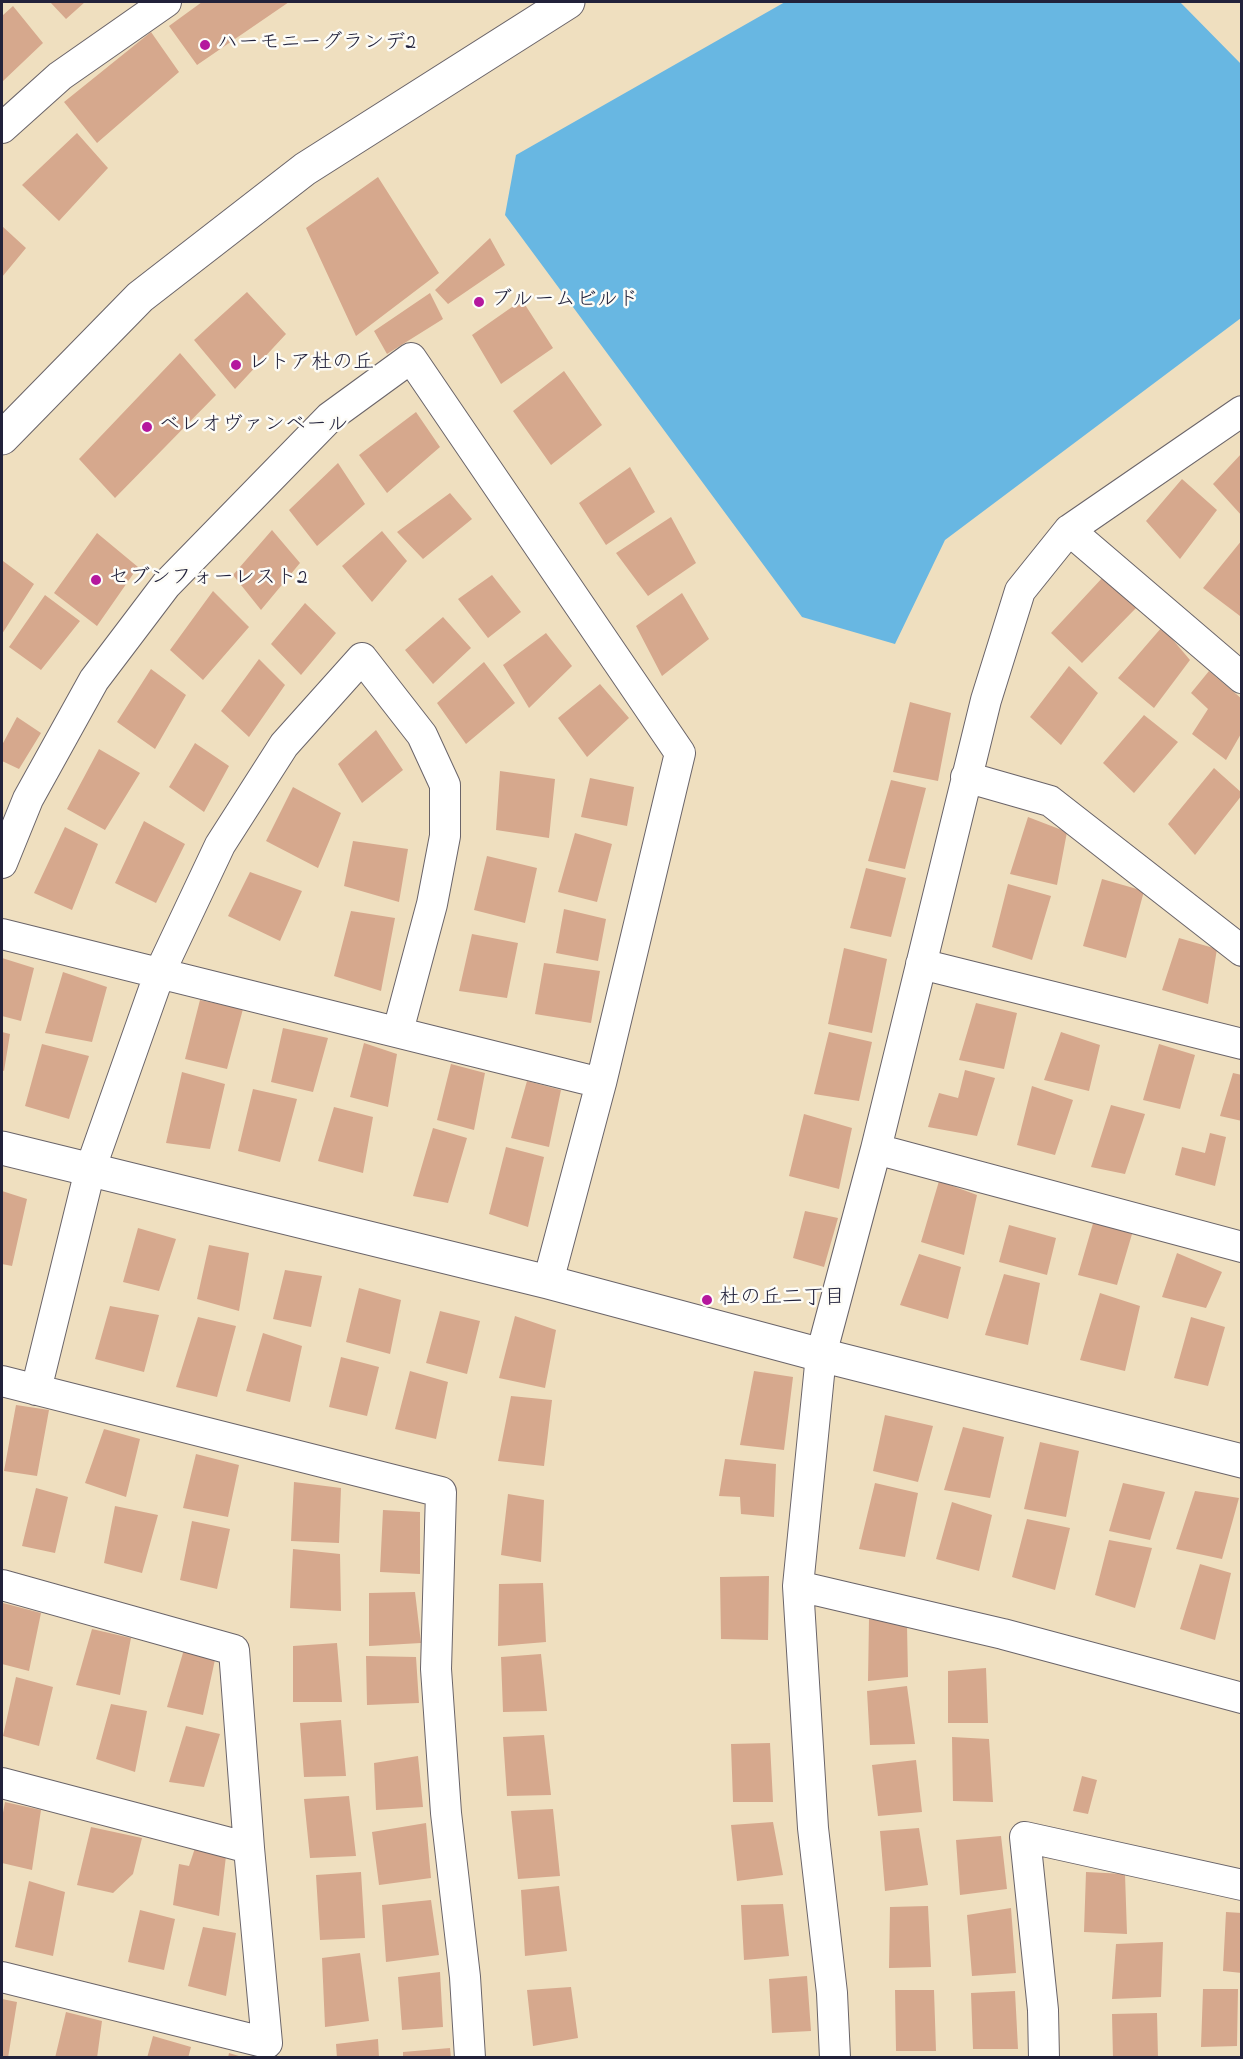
<!DOCTYPE html>
<meta charset="utf-8">
<style>
body{margin:0}
#map{position:relative;width:1243px;height:2059px;overflow:hidden;background:#efdfbf;font-family:"Indie Flower",sans-serif}
canvas{display:block}
.frame{position:absolute;inset:0;border:3px solid #22223b;pointer-events:none}
</style>
<div id="map">
<canvas width="1243" height="2059"></canvas>
<div class="frame"></div>
</div>
<script>
const context = document.querySelector('canvas').getContext('2d');
context.lineJoin = 'round';
function fillPath(path, color) { context.fillStyle = color; context.fill(path, 'evenodd'); }
const shape = rows => new Path2D(rows.map(r => 'M' + r).join(''));
function stroke(path, color, width, dash) { context.strokeStyle = color; context.lineWidth = width; context.lineCap = dash ? 'butt' : 'round'; context.setLineDash(dash || []); context.stroke(path); }
function write(font, color, halo, rows, align = 'center') {
  context.font = font + ' "Indie Flower","Klee One",sans-serif'; context.lineWidth = 5; context.setLineDash([]); context.textBaseline = 'middle'; context.strokeStyle = halo; context.fillStyle = color; for (const [text, x, y, turn = 0] of rows) {
    context.save(); context.translate(x, y); context.rotate((+turn || 0) * Math.PI / 180); context.textAlign = isNaN(turn) ? turn : align; if (halo) context.strokeText(text, 0, 0); context.fillText(text, 0, 0); context.restore();
  }
}
fillPath(shape([
 [785,2,1180,2,1241,64,1241,318,945,540,895,644,802,617,505,215,516,155]
]), '#68b7e2');
fillPath(shape([
 [50,2,85,2,66,19],
 [202,2,289,2,197,65,169,26],
 [13,6,43,43,2,82,2,16],
 [151,32,179,72,97,143,64,102],
 [77,133,108,168,59,221,22,185],
 [378,177,439,273,356,336,306,228],
 [2,226,26,248,2,277],
 [490,238,505,265,448,304,435,290],
 [247,292,286,334,235,389,194,340],
 [430,293,443,319,387,354,374,331],
 [522,300,553,348,501,384,472,335],
 [180,353,216,395,115,498,79,459],
 [564,371,602,425,551,465,513,411],
 [416,412,440,447,387,493,359,455],
 [1242,453,1242,516,1213,484],
 [338,463,365,504,317,546,289,510],
 [630,467,655,512,606,545,579,503],
 [1182,479,1217,510,1180,559,1146,521],
 [450,493,472,519,423,559,397,532],
 [671,517,696,563,648,596,616,553],
 [272,530,300,563,261,610,233,575],
 [382,531,407,561,372,602,342,566],
 [97,533,138,567,97,626,54,593],
 [1242,540,1242,614,1240,616,1203,588],
 [3,561,34,584,2,634,2,563],
 [492,575,521,612,488,638,458,599],
 [1104,576,1137,607,1082,663,1051,633],
 [213,591,249,627,203,680,170,650],
 [682,593,709,639,662,676,636,626],
 [45,595,80,621,41,670,9,647],
 [305,603,336,633,301,675,271,644],
 [443,617,471,648,433,684,405,650],
 [1162,627,1190,660,1154,708,1118,678],
 [546,633,572,666,529,708,503,665],
 [259,659,285,685,249,737,221,711],
 [484,662,515,703,466,744,437,703],
 [1069,666,1098,693,1061,745,1030,717],
 [151,669,186,695,155,749,117,722],
 [1209,671,1242,699,1242,732,1226,760,1192,734,1208,709,1191,693],
 [600,684,629,718,587,757,558,718],
 [910,702,951,713,938,781,893,772],
 [1144,715,1178,742,1134,793,1103,763],
 [17,717,41,733,19,769,2,761,2,745],
 [376,730,403,770,362,803,338,764],
 [195,743,229,766,204,812,169,787],
 [99,749,140,773,105,830,67,809],
 [1214,768,1242,793,1242,795,1195,855,1168,824],
 [500,771,555,779,549,838,496,830],
 [590,778,634,787,627,826,581,817],
 [891,780,926,788,905,869,868,861],
 [293,787,341,813,318,868,266,841],
 [1028,817,1067,832,1057,885,1010,874],
 [144,821,185,844,156,903,115,883],
 [65,827,98,844,72,910,34,893],
 [575,833,612,844,597,902,558,892],
 [353,841,408,849,399,902,344,886],
 [487,856,537,868,525,923,474,910],
 [866,868,906,878,891,937,850,928],
 [250,872,302,891,280,941,228,916],
 [1102,879,1144,891,1126,958,1083,946],
 [1008,884,1051,896,1032,960,992,947],
 [564,909,606,919,598,961,556,953],
 [351,911,395,918,381,991,334,976],
 [472,934,518,943,507,998,459,991],
 [1179,938,1217,949,1208,1004,1162,990],
 [844,948,887,959,872,1033,828,1024],
 [2,958,34,968,21,1021,2,1016],
 [544,963,600,971,591,1023,535,1014],
 [63,972,107,987,92,1042,45,1033],
 [200,1000,243,1009,227,1069,185,1059],
 [976,1003,1017,1013,1004,1069,959,1060],
 [283,1028,328,1038,313,1092,271,1082],
 [2,1032,10,1034,4,1071,2,1070],
 [829,1032,872,1042,859,1101,814,1094],
 [1061,1032,1100,1045,1089,1091,1044,1080],
 [364,1043,397,1054,388,1107,350,1097],
 [42,1044,89,1056,69,1119,25,1106],
 [1159,1044,1195,1055,1180,1109,1143,1100],
 [451,1064,485,1073,474,1130,437,1120],
 [965,1070,995,1078,977,1136,928,1127,939,1093,958,1098],
 [182,1072,225,1084,210,1149,166,1143],
 [1233,1073,1242,1075,1242,1121,1220,1116],
 [527,1081,561,1090,549,1147,511,1138],
 [1032,1086,1073,1100,1055,1155,1017,1145],
 [253,1089,297,1099,280,1162,238,1151],
 [1111,1105,1145,1114,1125,1174,1091,1167],
 [334,1107,373,1117,363,1173,318,1161],
 [804,1114,852,1128,839,1189,789,1176],
 [433,1128,467,1138,448,1203,413,1196],
 [1210,1133,1226,1137,1215,1186,1175,1175,1182,1147,1205,1153],
 [506,1147,544,1157,528,1227,489,1214],
 [939,1181,977,1195,964,1255,921,1242],
 [2,1191,27,1199,12,1266,2,1264],
 [805,1211,838,1218,824,1267,793,1258],
 [1094,1220,1132,1234,1117,1285,1078,1275],
 [1009,1225,1056,1238,1047,1275,999,1262],
 [138,1228,176,1239,159,1291,123,1282],
 [209,1245,249,1253,239,1311,197,1299],
 [1177,1253,1222,1272,1206,1308,1162,1297],
 [919,1254,961,1267,948,1319,900,1305],
 [285,1270,322,1276,311,1327,273,1319],
 [1004,1274,1040,1283,1028,1345,985,1335],
 [359,1288,401,1300,390,1354,346,1342],
 [1100,1293,1140,1306,1125,1371,1080,1360],
 [110,1306,159,1315,144,1372,95,1359],
 [440,1311,480,1321,467,1374,426,1363],
 [515,1316,556,1330,545,1388,499,1378],
 [198,1317,236,1326,217,1397,176,1387],
 [1191,1317,1225,1327,1208,1386,1174,1378],
 [263,1333,302,1346,290,1402,246,1391],
 [341,1357,379,1367,367,1416,329,1407],
 [410,1371,448,1382,436,1439,395,1429],
 [754,1371,793,1377,784,1450,740,1445],
 [511,1396,552,1400,544,1466,498,1461],
 [16,1405,49,1410,37,1476,4,1471],
 [885,1415,933,1426,918,1482,873,1471],
 [963,1427,1004,1437,990,1498,944,1490],
 [104,1429,140,1439,126,1497,85,1483],
 [1040,1442,1079,1451,1066,1517,1024,1509],
 [196,1454,239,1465,228,1517,183,1508],
 [725,1459,776,1464,774,1517,741,1514,740,1497,719,1496],
 [294,1482,341,1488,339,1543,291,1541],
 [875,1483,918,1493,905,1557,859,1549],
 [1123,1483,1165,1492,1150,1540,1109,1531],
 [36,1488,68,1497,55,1553,22,1546],
 [1195,1491,1239,1498,1222,1559,1176,1549],
 [508,1494,544,1500,541,1562,501,1555],
 [952,1502,992,1515,979,1571,936,1559],
 [115,1506,158,1515,142,1573,104,1563],
 [383,1510,420,1512,420,1574,380,1572],
 [1027,1519,1070,1528,1055,1590,1012,1577],
 [192,1521,230,1529,217,1589,180,1580],
 [1109,1540,1152,1548,1135,1608,1095,1595],
 [293,1549,340,1554,341,1611,290,1608],
 [1200,1564,1231,1573,1215,1640,1180,1629],
 [769,1576,768,1640,721,1639,720,1577],
 [543,1583,546,1642,498,1646,499,1584],
 [415,1592,421,1643,369,1646,369,1593],
 [3,1603,41,1613,29,1671,2,1664,2,1610],
 [869,1619,907,1625,908,1677,868,1681],
 [92,1629,131,1638,120,1695,76,1685],
 [337,1643,342,1702,293,1702,293,1646],
 [185,1646,216,1655,203,1715,167,1707],
 [541,1654,547,1711,503,1712,501,1657],
 [366,1656,416,1657,419,1703,367,1705],
 [986,1668,988,1723,948,1723,948,1671],
 [16,1677,53,1687,39,1746,3,1736],
 [907,1686,915,1744,870,1745,867,1691],
 [111,1704,147,1711,135,1772,96,1759],
 [341,1720,346,1776,304,1777,300,1723],
 [186,1726,220,1734,204,1787,169,1782],
 [544,1735,551,1795,507,1796,503,1737],
 [952,1737,989,1739,993,1802,953,1801],
 [770,1743,773,1802,733,1802,731,1744],
 [418,1756,423,1807,376,1810,374,1763],
 [916,1760,922,1812,878,1816,872,1765],
 [1082,1776,1097,1780,1088,1814,1073,1811],
 [349,1796,356,1856,310,1858,304,1799],
 [5,1802,41,1810,32,1870,2,1863,2,1818],
 [553,1809,560,1876,518,1879,511,1811],
 [773,1822,783,1875,737,1881,731,1825],
 [426,1823,431,1878,379,1885,372,1832],
 [91,1827,142,1838,133,1874,113,1893,77,1885],
 [919,1828,928,1885,885,1891,880,1831],
 [1001,1836,1007,1889,960,1895,956,1840],
 [195,1848,226,1856,219,1916,173,1905,179,1864,189,1866],
 [361,1872,365,1938,320,1940,316,1875],
 [1086,1872,1125,1874,1127,1934,1084,1932],
 [29,1881,65,1892,53,1956,15,1947],
 [559,1886,567,1951,525,1956,521,1890],
 [431,1900,439,1955,386,1962,382,1905],
 [783,1904,789,1956,744,1960,741,1905],
 [928,1906,931,1967,889,1968,890,1907],
 [1011,1908,1016,1973,972,1976,967,1915],
 [140,1910,175,1919,164,1970,128,1962],
 [1226,1912,1242,1913,1242,1973,1223,1971],
 [203,1927,236,1933,226,1996,188,1986],
 [1163,1942,1161,1997,1112,1999,1116,1944],
 [360,1953,369,2021,325,2027,322,1958],
 [440,1972,443,2027,402,2030,398,1977],
 [807,1976,811,2031,772,2033,769,1979],
 [571,1987,578,2038,533,2046,527,1990],
 [1203,1989,1238,1989,1237,2046,1201,2047],
 [895,1990,934,1990,936,2051,896,2051],
 [1015,1991,1018,2049,973,2049,971,1993],
 [2,1999,17,2002,8,2058,2,2058],
 [66,2012,102,2021,97,2058,55,2058],
 [1157,2013,1158,2058,1113,2058,1112,2014],
 [153,2036,191,2047,188,2058,147,2058],
 [378,2039,379,2058,337,2058,336,2044],
 [450,2048,451,2058,403,2058,403,2052],
 [229,2053,242,2057,242,2058,228,2058]
]), '#d6a88d');
const minor = shape([
 [2,128,60,76,166,2],
 [1069,530,1242,678],
 [966,777,1050,801,1242,951],
 [2,863,28,799,94,680,166,585,330,417,411,358,680,753,601,1083,548,1282],
 [2,934,601,1083],
 [921,964,1242,1044],
 [876,1149,986,700,1020,591,1069,530,1242,411],
 [2,1381,441,1492,436,1669,446,1813,465,1977,470,2058],
 [36,1390,90,1170,160,972,220,845,284,745,362,658,422,735,445,785,445,836,432,904,398,1031],
 [2,1585,234,1650,249,1848,267,2043,2,1977],
 [798,1586,1003,1634,1242,1698],
 [2,1783,249,1848],
 [835,2058,832,1993,813,1828,798,1586,821,1355,876,1149,1242,1247],
 [1044,2058,1043,2010,1025,1837,1242,1885]
]);
const tertiary = shape([
 [2,438,140,297,305,169,568,2],
 [2,1148,548,1282,821,1355,1242,1461]
]);
stroke(minor, '#6a6469', 32);
stroke(tertiary, '#6a6469', 35);
stroke(minor, '#fff', 30);
stroke(tertiary, '#fff', 33);
for (const [x, y, r, color] of [
 [205,45,6,"#b5179e"],
 [479,302,6,"#b5179e"],
 [236,365,6,"#b5179e"],
 [147,427,6,"#b5179e"],
 [96,580,6,"#b5179e"],
 [707,1300,6,"#b5179e"]
]) { const dot = new Path2D(); dot.arc(x, y, r, 0, 2 * Math.PI); context.fillStyle = color; context.fill(dot); stroke(dot, '#fdfcf7', 2); }
write('21px', '#22223b', '#fdfcf7', [
 ["ハーモニーグランデ2",217,45],
 ["ブルームビルド",491,302],
 ["レトア杜の丘",248,365],
 ["ベレオヴァンベール",159,427],
 ["セブンフォーレスト2",108,580],
 ["杜の丘二丁目",719,1300]
], 'left');
</script>
